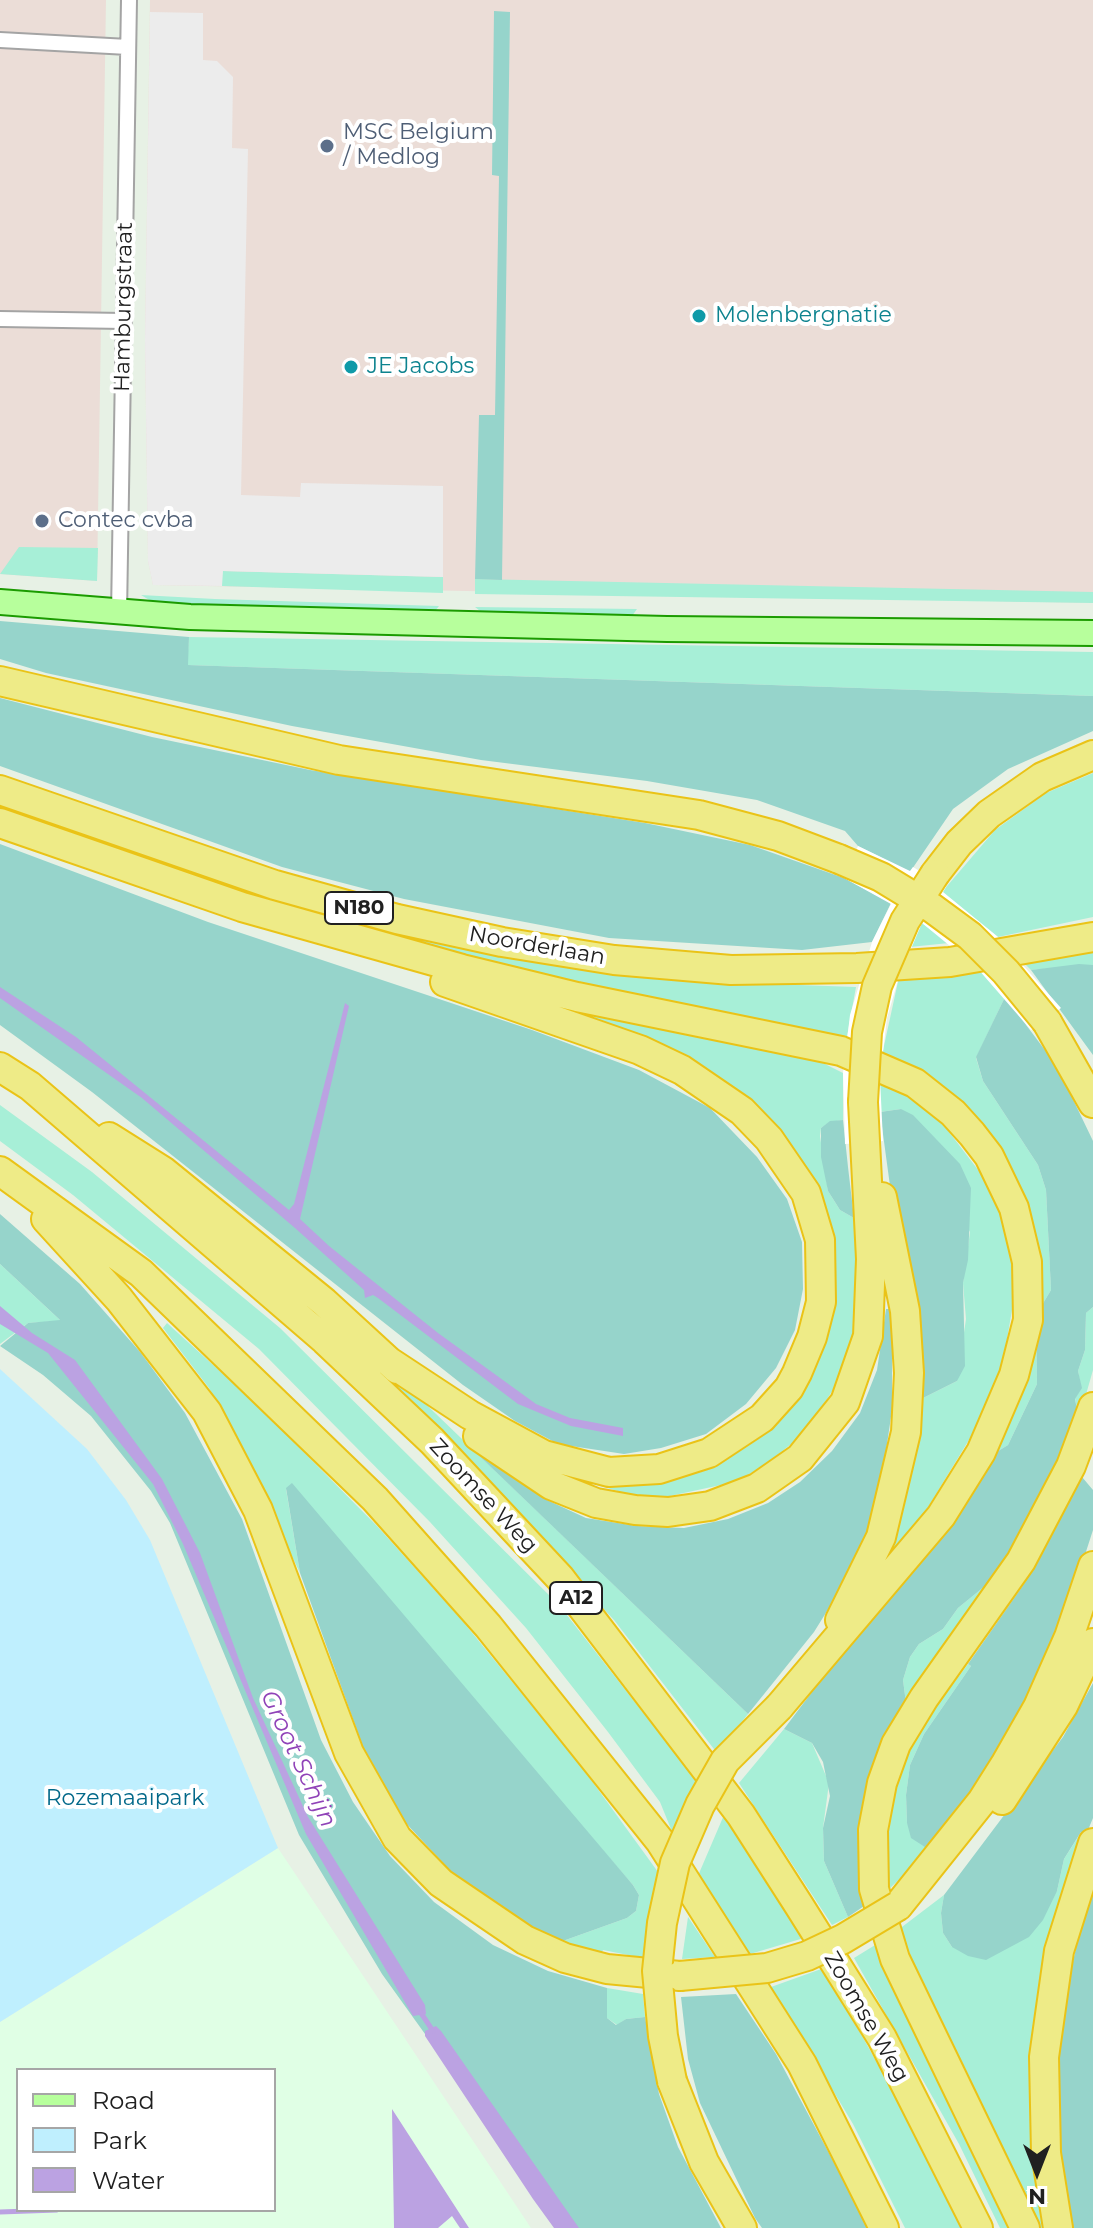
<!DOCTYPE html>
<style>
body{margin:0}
#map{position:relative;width:1093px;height:2228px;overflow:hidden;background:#e7f1e5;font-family:Montserrat,sans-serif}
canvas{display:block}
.legend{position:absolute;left:16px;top:2068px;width:260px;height:144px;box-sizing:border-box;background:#fff;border:2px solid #a6a6a6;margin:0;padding:10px 14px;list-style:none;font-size:24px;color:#202020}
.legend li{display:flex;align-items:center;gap:16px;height:40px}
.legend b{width:40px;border:2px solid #a6a6a6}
.north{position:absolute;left:997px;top:2132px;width:80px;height:80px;-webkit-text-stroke:6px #fff;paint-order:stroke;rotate:180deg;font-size:22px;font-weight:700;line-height:32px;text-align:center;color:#202020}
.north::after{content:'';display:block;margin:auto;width:28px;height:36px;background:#202020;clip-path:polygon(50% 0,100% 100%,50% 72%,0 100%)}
</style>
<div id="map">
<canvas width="1093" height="2228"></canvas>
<ul class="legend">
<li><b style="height:10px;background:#b7ff9c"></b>Road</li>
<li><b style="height:22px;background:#bfeffe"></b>Park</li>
<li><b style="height:22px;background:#bba2e2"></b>Water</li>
</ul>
<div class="north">N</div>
</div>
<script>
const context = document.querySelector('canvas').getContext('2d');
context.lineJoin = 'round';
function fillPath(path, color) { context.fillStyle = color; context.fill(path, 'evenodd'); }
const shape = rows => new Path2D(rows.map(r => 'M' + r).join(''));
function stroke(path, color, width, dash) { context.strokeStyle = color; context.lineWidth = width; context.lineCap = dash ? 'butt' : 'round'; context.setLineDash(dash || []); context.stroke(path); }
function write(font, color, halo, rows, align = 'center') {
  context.font = font + ' Montserrat,sans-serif'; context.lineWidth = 8; context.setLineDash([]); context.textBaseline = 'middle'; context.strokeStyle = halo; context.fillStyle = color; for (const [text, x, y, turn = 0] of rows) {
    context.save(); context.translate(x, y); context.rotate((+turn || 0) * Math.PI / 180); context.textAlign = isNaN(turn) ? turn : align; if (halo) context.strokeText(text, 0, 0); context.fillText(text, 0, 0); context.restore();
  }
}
fillPath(shape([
 [0,0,106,0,97,581,0,574],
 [150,0,1093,0,1093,603,153,585,148,561,145,340]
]), '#ebddd7');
fillPath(shape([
 [278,1848,531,2228,0,2228,0,2022],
 [18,2070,274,2070,274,2210,18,2210]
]), '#e0ffe5');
fillPath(shape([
 [19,547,98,548,97,581,0,574],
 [222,571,443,577,443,593,222,586],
 [475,579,1093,592,1093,603,475,594],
 [141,595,215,599,439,606,432,615,156,604],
 [475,607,637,609,632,616,484,614],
 [189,637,1093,652,1093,696,187,665],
 [1093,773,1093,917,998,937,942,892,995,830,1046,793],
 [71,831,122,851,270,898,742,983,856,987,846,1042,426,953,69,838],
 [922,923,949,943,910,947],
 [1093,950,1093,965,1031,970,1024,963],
 [978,969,1005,997,976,1058,983,1081,1038,1165,1046,1190,1051,1290,1036,1315,1037,1384,1008,1445,990,1456,1013,1412,1024,1210,882,1055,899,977],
 [554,1006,811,1057,843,1073,843,1120,830,1122,821,1128,820,1136,828,1191,840,1210,854,1218,858,1305,852,1342,843,1374,806,1432,765,1465,735,1482,665,1497,631,1495,570,1477,602,1482,739,1446,829,1311,779,1138],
 [880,1078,925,1108,946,1128,985,1179,1000,1213,1011,1251,1013,1304,1003,1363,975,1430,919,1522,875,1579,919,1400,957,1381,966,1319,963,1283,970,1232,901,1109,880,1112],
 [0,1105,92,1172,280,1328,559,1605,698,1783,673,1834,660,1802,608,1732,526,1628,430,1522,259,1349,73,1195,0,1141],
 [0,1264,61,1321,28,1323,0,1344],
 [1093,1307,1093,1370,1079,1419,1075,1398,1081,1388,1078,1371,1085,1350,1086,1313],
 [167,1323,255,1403,377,1526,460,1618,581,1766,658,1872,643,1958,603,1950,601,1954,560,1942,627,1918,636,1911,639,1895,633,1885,286,1489,300,1573,231,1428,209,1388,163,1328],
 [383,1363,748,1714,717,1753,614,1620,379,1368],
 [1001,1573,906,1703,903,1680,910,1657,919,1644,943,1629,958,1608],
 [968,1664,971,1666,924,1734,910,1765,906,1795,907,1823,934,1846,888,1890,885,1857,897,1775,925,1722],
 [784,1729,812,1743,829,1783,823,1828,824,1861,848,1917,832,1925,739,1783],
 [724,1815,804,1938,750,1954,697,1878],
 [1082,1831,1083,1842,1065,1889,1049,2228,1036,2228,973,2085,898,1930,944,1895,941,1913,943,1933,952,1947,1057,1891,1064,1859],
 [688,1917,715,1957,682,1959],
 [880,1942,1014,2228,1000,2228,959,2144,854,1958],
 [824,1968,913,2127,965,2228,905,2228,853,2124,771,1987],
 [607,1988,643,1994,645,2017,626,2019,617,2025,607,2018]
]), '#a7efd7');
fillPath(shape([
 [494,11,510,12,502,580,475,579,479,415,495,415,499,176,492,175],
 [0,621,189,637,188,665,1093,696,1093,731,1008,769,953,809,910,872,858,846,845,831,757,800,647,781,481,760,292,726,46,673,0,659],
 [0,698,152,737,310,770,645,823,750,845,844,878,891,903,872,942,802,950,609,938,404,899,282,867,0,766],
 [0,844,208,922,532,1030,639,1070,710,1108,757,1157,787,1199,802,1242,803,1289,795,1330,776,1368,746,1404,706,1434,661,1448,624,1454,558,1444,515,1421,463,1385,92,1092,0,1025],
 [1079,964,1093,965,1093,1055,1031,970],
 [1005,997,1057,1066,1093,1141,1093,1307,1086,1313,1085,1350,1078,1371,1082,1388,1075,1399,1079,1419,1001,1573,958,1608,943,1629,919,1644,910,1657,903,1680,906,1703,867,1904,848,1917,824,1861,823,1828,830,1796,823,1762,812,1743,784,1729,990,1456,1008,1445,1037,1384,1036,1315,1051,1290,1046,1190,1038,1165,983,1081,976,1057],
 [901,1109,913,1115,960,1164,971,1188,968,1260,963,1283,965,1366,957,1381,919,1400,880,1112],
 [843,1120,848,1167,854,1218,840,1210,828,1191,821,1157,821,1128,830,1121],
 [0,1214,80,1284,141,1353,185,1413,242,1519,321,1740,353,1802,390,1856,434,1902,493,1945,548,1971,607,1988,607,2018,616,2025,626,2019,645,2017,659,2094,678,2147,721,2228,564,2228,382,1974,299,1835,170,1523,151,1491,91,1416,43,1375,0,1346,28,1323,60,1320,0,1264],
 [886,1309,891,1309,892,1324,892,1410,882,1478,866,1533,837,1595,814,1632,748,1714,469,1446,547,1500,586,1518,637,1526,684,1528,728,1519,768,1503,800,1482,832,1451,860,1413,877,1370],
 [1082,1477,1093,1490,1093,1530,1071,1598,1007,1744,934,1846,925,1847,911,1838,907,1823,906,1795,910,1765,924,1734,971,1666,968,1664,1024,1584],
 [292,1483,633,1885,639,1895,636,1911,627,1918,560,1942,540,1935,473,1895,403,1820,366,1755,300,1573,286,1488],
 [1093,1683,1093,1818,1083,1842,1081,1832,1064,1859,1057,1891,1043,1920,1029,1937,986,1960,968,1956,952,1947,943,1933,941,1913,944,1895,1063,1737],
 [1093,1888,1093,2228,1072,2228,1059,2140,1058,2051,1064,2004,1080,1929],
 [736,1994,776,2054,869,2228,762,2228,755,2218,700,2103,688,2059,681,1997]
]), '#96d4cb');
fillPath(shape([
 [0,1369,87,1449,126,1500,150,1540,278,1848,0,2022]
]), '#bfeffe');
fillPath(shape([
 [150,12,203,13,203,60,217,61,233,77,232,148,248,149,241,495,300,497,301,483,443,486,443,577,223,571,222,586,153,585,148,561,145,340]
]), '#ececec');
fillPath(shape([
 [0,987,76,1037,289,1210,294,1204,345,1003,349,1006,300,1219,329,1246,438,1333,536,1404,570,1418,623,1428,623,1436,571,1426,518,1404,378,1298,373,1295,365,1298,364,1290,295,1228,142,1098,0,998],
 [0,1306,32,1333,75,1360,162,1479,200,1553,253,1698,308,1817,425,2005,426,2014,413,2016,306,1834,183,1544,153,1484,48,1353,0,1324],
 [436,2026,441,2031,579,2228,554,2228,533,2199,425,2036,425,2031],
 [392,2109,469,2228,460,2228,452,2216,438,2228,394,2228]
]), '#bba2e2');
fillPath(shape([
 [858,846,910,871,913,867,946,887,943,892,998,937,1061,1008,1031,1030,978,969,922,923,899,977,887,1018,880,1078,883,1141,845,1144,843,1073,850,1015,872,942,891,904,844,878]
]), '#fff');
stroke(shape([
 [421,2013,433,2031],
 [0,2212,57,2210]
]), '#bba2e2', 5);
const street = shape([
 [0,40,128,47],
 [0,319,124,321],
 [119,614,129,0]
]);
const primary = shape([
 [0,602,190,617,667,629,1093,633]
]);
const highway = shape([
 [0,681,339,760,699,815,778,836,839,859],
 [0,790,275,885,397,919,502,942,614,960,731,970,857,968,950,962,1093,937],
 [0,823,242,907,462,969,577,997,841,1051,915,1083,953,1113,972,1134,989,1156,1014,1208,1027,1262,1028,1320,1014,1375,981,1452,941,1516,779,1707],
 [935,874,959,843,989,814,1042,777,1093,755],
 [1047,1022,1093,1103],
 [0,1067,30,1086,325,1340,432,1441,560,1578,741,1815,800,1907,882,2038,978,2228],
 [109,1137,163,1171,324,1302,397,1369],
 [0,1171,141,1273,375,1499,488,1626,660,1841,802,2064,884,2228],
 [46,1219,119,1299,207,1412,258,1510,349,1753,397,1838,441,1883,525,1940,565,1958,607,1969,680,1976],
 [382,1357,470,1415,544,1455,609,1472,659,1469,709,1453,762,1418,789,1388,797,1373,812,1337,821,1302,820,1240,806,1193,769,1139,742,1111,682,1070,640,1050,445,982],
 [478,1436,551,1485,596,1503,635,1510,668,1512,710,1506,757,1488,800,1458,845,1402,868,1336,871,1259,863,1102],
 [840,1620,881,1537,906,1432,909,1373,905,1311,882,1197],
 [1002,1800,1063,1706,1093,1643],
 [898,1906,982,1801,1006,1763,1038,1707,1069,1637,1093,1566],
 [672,2081,704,2162,742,2228],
 [1025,2228,895,1959,874,1889,873,1830,882,1783,896,1744,924,1698,1021,1561,1071,1466,1093,1407],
 [1058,2228,1046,2153,1044,2057,1059,1951,1093,1843]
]);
stroke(street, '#a4a4a4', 18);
stroke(primary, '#1b9b00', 28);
stroke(highway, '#eac317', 32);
stroke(street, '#fff', 14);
stroke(primary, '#b7ff9c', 24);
stroke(highway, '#eeeb87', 28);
const highwayBridge = shape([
 [839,859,881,877,932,908,970,936,1006,972,1047,1022],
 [863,1102,867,1032,877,986,905,921,935,874],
 [680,1976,767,1968,807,1956,843,1939,898,1906],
 [672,2081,663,2036,657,1971,662,1923,675,1863,700,1805,725,1761,779,1707]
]);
stroke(highwayBridge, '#eac317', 32, []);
stroke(highwayBridge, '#eeeb87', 28);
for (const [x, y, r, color] of [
 [327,146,8,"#5c6f8a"],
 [699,316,8,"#0f9aa8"],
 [351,367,8,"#0f9aa8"],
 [42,521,8,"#5c6f8a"]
]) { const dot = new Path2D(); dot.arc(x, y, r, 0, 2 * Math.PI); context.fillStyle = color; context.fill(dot); stroke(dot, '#fff', 3); }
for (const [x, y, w] of [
 [359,908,68],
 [576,1598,52]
]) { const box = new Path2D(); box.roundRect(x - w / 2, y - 16, w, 32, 6); context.fillStyle = '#fff'; context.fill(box); stroke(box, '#202020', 2); }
write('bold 20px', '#202020', null, [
 ["N180",359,908],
 ["A12",576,1598]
]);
write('22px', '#4e5e75', '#fff', [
 ["MSC Belgium",343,133],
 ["/ Medlog",343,158],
 ["Contec cvba",58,521]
], 'left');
write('22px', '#202020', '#fff', [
 ["Hamburgstraat",124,307,-89],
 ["Noorderlaan",537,946,10],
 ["Zoomse Weg",483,1496,47],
 ["Zoomse Weg",866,2017,60]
]);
write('22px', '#0d838f', '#fff', [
 ["Molenbergnatie",715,316],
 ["JE Jacobs",367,367]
], 'left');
write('22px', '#026889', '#fff', [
 ["Rozemaaipark",125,1799]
]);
write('italic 24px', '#9043b8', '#fff', [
 ["Groot Schijn",298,1759,65]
]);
</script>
